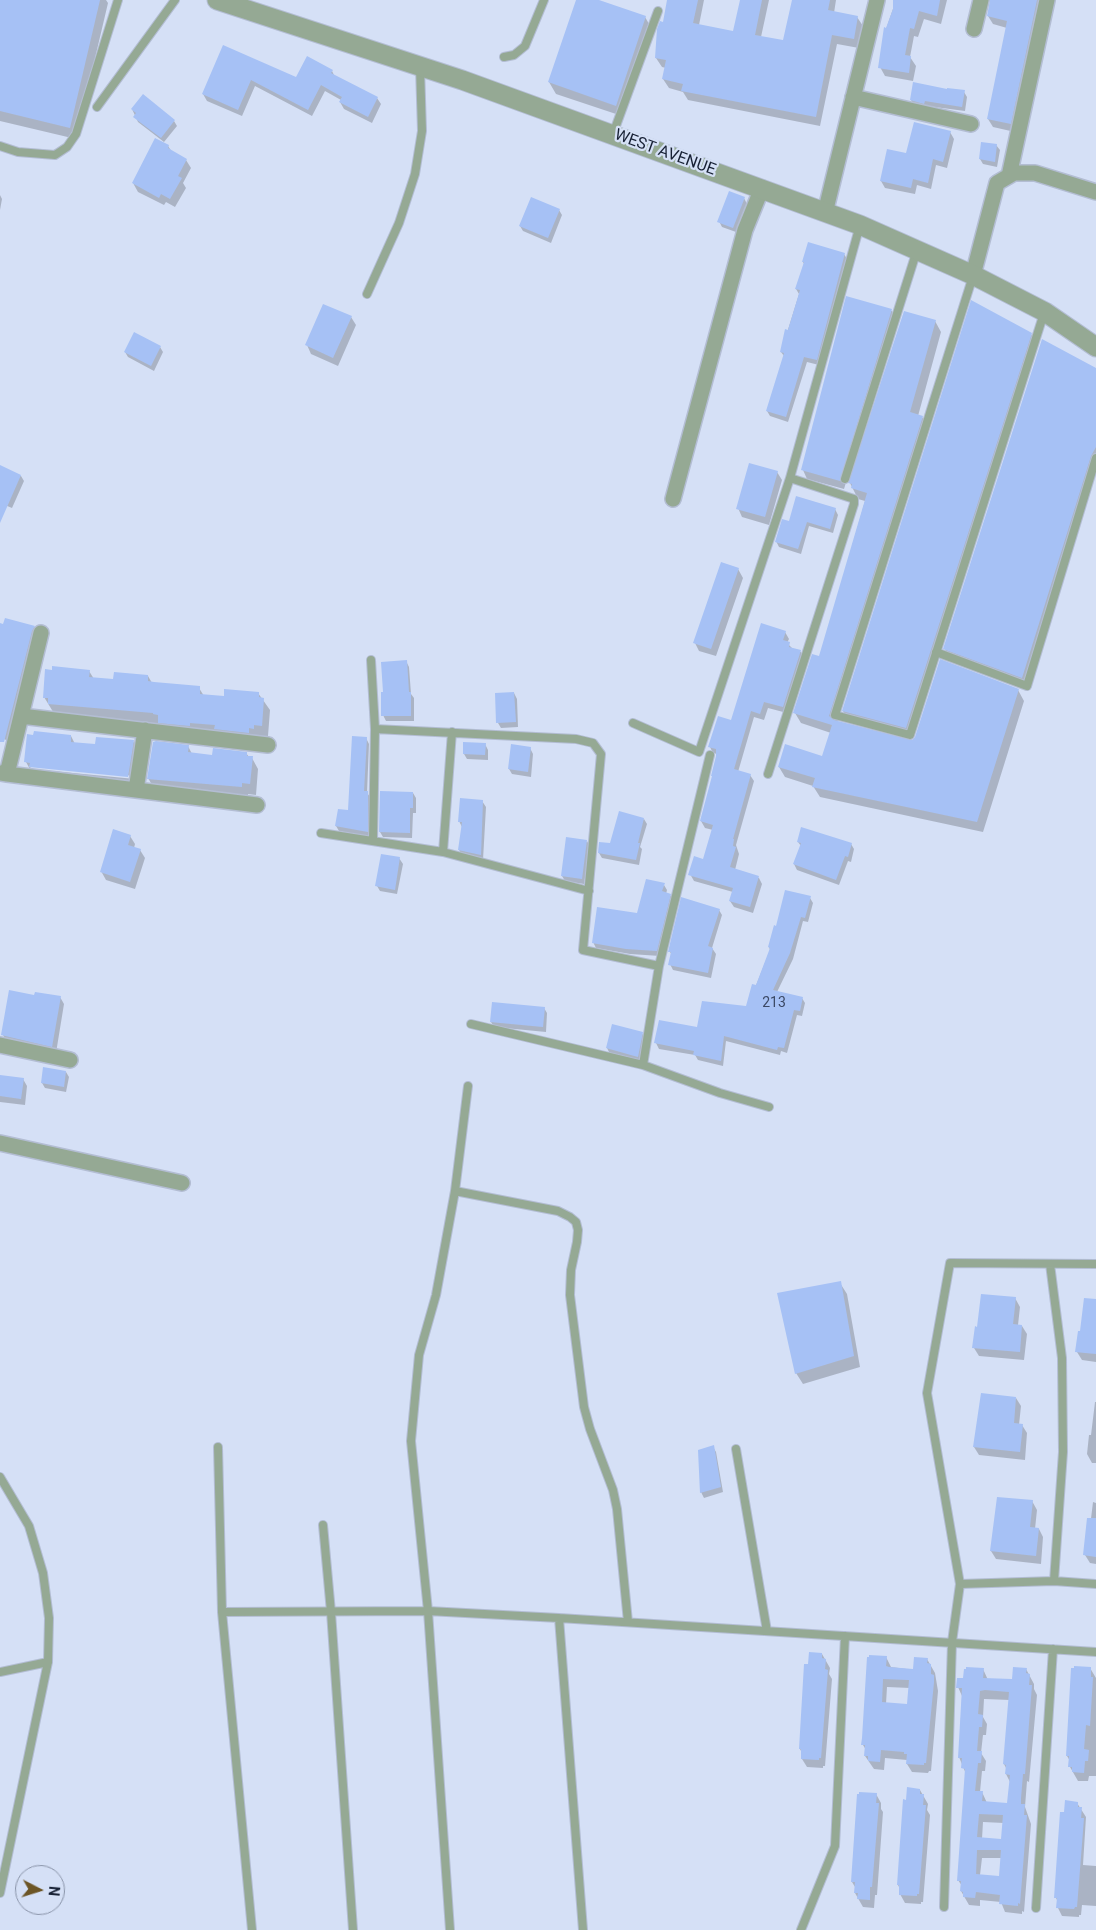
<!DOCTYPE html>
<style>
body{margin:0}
#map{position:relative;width:1096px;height:1930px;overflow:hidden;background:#d5e0f6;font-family:Roboto,sans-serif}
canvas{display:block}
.north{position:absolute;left:15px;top:1865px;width:50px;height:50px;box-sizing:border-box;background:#d5e0f6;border:1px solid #8993a8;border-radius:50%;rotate:95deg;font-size:14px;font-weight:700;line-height:20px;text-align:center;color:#172034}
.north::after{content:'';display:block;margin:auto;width:18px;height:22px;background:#6c5525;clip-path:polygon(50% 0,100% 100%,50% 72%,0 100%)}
</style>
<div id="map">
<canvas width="1096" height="1930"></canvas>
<div class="north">N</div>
</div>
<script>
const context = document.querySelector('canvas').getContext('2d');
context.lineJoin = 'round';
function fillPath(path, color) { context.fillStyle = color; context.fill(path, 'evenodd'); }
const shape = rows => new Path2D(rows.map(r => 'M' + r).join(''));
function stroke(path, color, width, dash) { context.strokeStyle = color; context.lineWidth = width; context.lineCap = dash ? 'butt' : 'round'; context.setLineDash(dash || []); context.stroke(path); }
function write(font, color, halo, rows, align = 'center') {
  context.font = font + ' Roboto,sans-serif'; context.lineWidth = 4.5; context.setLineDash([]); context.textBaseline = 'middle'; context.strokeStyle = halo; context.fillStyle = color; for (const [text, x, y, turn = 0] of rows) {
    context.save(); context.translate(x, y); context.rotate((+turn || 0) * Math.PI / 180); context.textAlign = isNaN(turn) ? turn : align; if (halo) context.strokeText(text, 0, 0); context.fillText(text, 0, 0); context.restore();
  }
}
fillPath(shape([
 [0,0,106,0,108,3,76,139,0,121],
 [577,0,595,0,645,17,652,29,622,116,556,94,549,82],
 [671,0,704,0,699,25,734,32,741,0,769,0,761,37,784,42,794,0,836,0,834,13,857,17,863,26,859,48,837,44,820,126,688,100,683,92,669,88,663,79,666,68,662,67,656,58],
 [896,0,947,0,941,24,924,19,918,37,914,36,910,57,916,66,913,81,885,76,880,67,886,29],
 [991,0,1049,0,1015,132,993,127,988,119,1007,28,993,24,988,16],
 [224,47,297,78,332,71,335,77,377,98,381,104,372,123,344,109,340,102,341,100,325,91,312,116,255,86,242,116,207,101,203,94],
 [964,92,967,97,965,111,927,106,927,108,914,105,911,100],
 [132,109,174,121,177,126,164,142,138,122],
 [950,132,954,139,947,168,936,165,931,189,917,185,915,194,885,188,881,181,907,155],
 [996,145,1000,150,997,167,983,164,980,159],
 [168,146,172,152,186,160,191,168,183,183,186,188,175,207,166,202,164,205,138,192,133,183],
 [0,195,2,199,0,210],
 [744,198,747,204,736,232,722,227,719,221],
 [559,210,562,215,551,243,523,231,520,226],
 [844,254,847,259,819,365,807,362,788,422,770,416,767,411,784,356,781,352,799,294,796,289,804,264,803,262],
 [847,298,892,311,896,319,844,489,807,479,803,470],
 [351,317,356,325,338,366,311,354,307,345],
 [935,321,941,332,918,416,922,417,929,428,837,723,911,741,1018,690,1024,701,983,832,820,797,813,786,785,777,779,767,823,758,831,733,801,723,795,713,820,658,865,501,858,499,850,483],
 [1031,334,1037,345,912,739,850,722,843,711],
 [160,347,163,352,154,371,128,357,125,352],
 [1096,369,1096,469,1029,689,951,660,945,649],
 [0,471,21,476,24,481,12,508,0,503],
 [777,472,782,480,769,525,742,517,738,508],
 [835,509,838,515,833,533,809,526,801,554,779,547,776,541,790,522],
 [738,569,743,578,716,656,699,651,695,643],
 [34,627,40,638,13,742,0,738,0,629],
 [785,632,789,639,787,643,793,649,801,652,804,658,787,713,768,708,764,720,754,717,738,772,750,775,754,781,736,845,739,854,735,870,759,878,762,884,753,913,734,907,730,901,733,892,694,881,690,874,704,861,713,830,705,828,701,821,713,778,717,754,713,753,710,747,732,721],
 [406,661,409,667,411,694,414,698,414,721,386,721,383,715],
 [89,671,94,679,114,681,148,676,152,683,199,688,204,696,225,697,258,693,270,710,268,736,260,736,259,740,166,734,160,724,55,715,44,697],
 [514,693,517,699,518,727,501,728,498,723],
 [71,736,75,744,96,745,133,741,140,753,134,788,32,773,26,762],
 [29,766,135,776,135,779,32,769],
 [366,738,369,744,367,793,371,798,370,837,339,831,336,826,349,812],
 [485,744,488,750,488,760,467,759,464,754],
 [188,746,192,754,213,756,246,753,249,757,252,758,258,769,256,795,248,794,248,798,155,790,148,778],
 [530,748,533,754,531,777,512,774,509,769],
 [413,793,416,798,416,813,413,813,412,838,383,837,380,832],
 [482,801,486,807,483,860,462,855,459,850,462,827,459,821],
 [644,819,647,824,640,847,642,849,639,865,602,858,599,853],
 [130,836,135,844,134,848,140,850,145,858,135,889,106,880,101,871],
 [587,841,590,847,584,884,565,881,562,876],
 [798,842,851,844,854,849,851,862,848,861,839,885,797,870,794,864,801,846],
 [399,858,403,864,397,894,380,891,377,886],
 [664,885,667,890,666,894,670,895,673,900,660,956,630,954,596,948,593,942,638,915],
 [810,898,813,903,808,922,803,921,793,959,777,992,802,998,805,1003,802,1016,797,1015,787,1053,781,1051,780,1055,726,1041,723,1066,698,1060,695,1055,659,1049,656,1043,698,1029,747,1008,770,950,769,947,777,927],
 [719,910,722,915,712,948,716,954,711,978,673,970,670,964,672,955,670,952],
 [60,997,64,1004,56,1053,7,1042,3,1035],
 [544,1008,547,1013,546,1032,494,1027,491,1022],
 [642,1033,645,1039,641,1062,610,1054,607,1048],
 [66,1072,69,1077,66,1092,45,1088,42,1083],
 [0,1077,23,1079,27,1086,25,1105,0,1102],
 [840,1283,847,1294,860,1367,803,1384,796,1373],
 [1015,1298,1020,1307,1018,1325,1022,1326,1027,1334,1024,1360,979,1356,974,1348,978,1328],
 [1096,1301,1096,1362,1082,1360,1077,1352,1081,1333],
 [1016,1398,1021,1406,1019,1425,1022,1425,1027,1433,1025,1460,979,1455,974,1447],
 [1095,1402,1096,1402,1096,1463,1092,1463,1087,1454,1089,1435,1091,1435],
 [713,1447,716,1452,723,1492,704,1498,701,1492],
 [1032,1501,1037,1510,1035,1529,1039,1529,1043,1537,1041,1564,996,1559,991,1551],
 [1093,1502,1096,1503,1096,1564,1090,1563,1085,1555,1089,1535],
 [822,1654,830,1668,829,1674,832,1679,825,1766,823,1766,823,1768,807,1767,802,1759,802,1753,800,1749,809,1665],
 [886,1657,891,1667,915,1670,927,1659,935,1673,938,1691,931,1771,929,1771,928,1773,912,1772,907,1764,907,1760,885,1758,884,1770,874,1769,865,1756,866,1750,863,1745],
 [887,1687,910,1688,908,1706,886,1704],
 [1090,1668,1096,1678,1096,1776,1089,1776,1088,1781,1078,1781,1070,1767,1070,1761,1067,1756],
 [983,1669,988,1680,1013,1680,1026,1669,1034,1684,1034,1689,1037,1695,1029,1782,1027,1781,1025,1807,1031,1824,1024,1912,1022,1911,1022,1914,1005,1912,1001,1902,980,1900,980,1906,969,1905,961,1891,962,1886,958,1880,966,1774,959,1757,962,1696,958,1687,964,1680],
 [984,1699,1010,1700,1004,1764,1006,1768,1006,1774,1010,1782,1009,1804,987,1803,982,1792,980,1792,982,1771,985,1771,986,1761,981,1753,983,1735,986,1735,987,1724,983,1717],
 [983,1822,1004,1823,1002,1841,982,1839],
 [982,1858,1002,1858,1000,1877,980,1875],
 [920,1790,928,1804,927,1810,930,1815,923,1902,921,1902,921,1904,905,1903,900,1894,900,1889,898,1885,907,1801],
 [876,1794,881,1803,881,1809,883,1812,877,1895,875,1895,874,1908,863,1907,855,1893,855,1887,852,1882],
 [1077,1803,1086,1817,1083,1865,1096,1866,1096,1906,1082,1905,1081,1915,1079,1915,1079,1917,1062,1916,1058,1908,1058,1902,1056,1898,1065,1814]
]), '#0003');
fillPath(shape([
 [0,0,100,0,70,128,0,111],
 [576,0,599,0,646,16,616,106,548,82],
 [667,0,698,0,693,23,733,31,740,0,762,0,755,35,783,40,792,0,830,0,828,10,858,16,854,39,832,35,816,117,681,91,683,84,662,79,666,60,655,58,657,29,660,21,663,22],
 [893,0,940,0,937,16,919,11,914,29,910,28,905,55,911,56,909,73,878,68,884,27,886,28,893,9],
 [990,0,1037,0,1011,124,987,119,1007,21,987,16],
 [223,45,296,77,307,56,333,70,331,73,378,97,368,117,339,102,342,97,321,85,308,110,251,80,238,110,202,94],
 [913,82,947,89,947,88,965,90,962,107,925,101,924,104,910,100],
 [143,94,175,120,161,138,133,117,136,113,131,109],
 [914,122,951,131,943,162,933,159,928,183,913,179,911,188,880,181,887,149,906,153],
 [155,138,169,145,168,148,187,159,178,176,182,178,170,199,161,194,159,198,132,183],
 [981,142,997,144,995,162,979,159],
 [729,191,745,197,733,228,717,222],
 [531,197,560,209,548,238,519,226],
 [808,242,845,253,817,360,804,357,786,417,766,411,784,353,780,352,785,329,788,330,800,290,795,289,804,262,802,262],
 [846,296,892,309,840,481,801,470],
 [971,300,1032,333,906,728,842,711],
 [323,304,352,316,333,358,305,345],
 [904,311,936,320,910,412,923,416,829,716,834,720,912,740,915,737,940,659,1019,689,977,822,812,787,815,778,778,767,785,744,822,756,832,725,793,713,812,654,819,656,867,493,851,488,852,484,848,483],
 [134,332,161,346,151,366,124,352],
 [1042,339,1096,368,1096,447,1091,456,1022,678,943,649],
 [749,463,778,471,765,517,736,509],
 [0,465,21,475,0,523],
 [796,496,836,508,830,529,807,522,798,549,775,542,782,519,789,521],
 [721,562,739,568,711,649,693,643],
 [5,618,35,626,32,631,4,742,0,742,0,623,3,624],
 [761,623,786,631,783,640,790,642,789,647,801,650,783,707,764,702,760,714,751,711,734,769,751,774,733,839,734,839,733,846,736,847,730,867,759,876,750,907,729,901,733,888,688,875,694,856,703,859,713,825,700,821,712,776,711,776,716,756,716,749,708,747,718,716,731,720],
 [407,660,409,692,411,692,411,716,381,716,381,692,383,692,381,662],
 [52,666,90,670,89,677,113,679,114,672,148,675,148,681,154,682,200,686,200,694,224,696,224,689,259,692,259,697,264,698,262,726,254,725,254,729,249,728,249,733,214,729,215,725,190,723,190,726,158,723,158,715,153,714,153,713,48,704,48,698,43,698,45,669,52,670],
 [514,692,516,722,496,723,495,693],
 [34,731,71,735,71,742,95,744,96,737,134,740,128,777,29,767,30,763,24,762,27,734,33,735],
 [352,736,367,737,364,791,368,791,368,832,335,826,338,809,348,810],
 [156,741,189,745,188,752,212,755,213,748,247,752,247,756,253,756,250,784,242,783,242,787,147,779,153,742],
 [463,742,486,743,485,755,463,754],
 [511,744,531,747,528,772,508,769],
 [380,791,413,792,413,808,410,808,410,833,379,832],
 [460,798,483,800,481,855,458,850,462,822,458,822],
 [619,811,644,818,638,843,640,843,636,860,598,853,599,842,610,843],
 [801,827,852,843,848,857,845,856,836,880,793,864,801,843,797,842],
 [113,829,131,835,128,845,141,849,130,882,100,872],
 [566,837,587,840,582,879,561,876],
 [381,854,400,857,395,890,375,886],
 [646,879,665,883,662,891,671,894,657,951,626,949,592,943,597,907,637,913],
 [785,890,811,896,805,918,801,917,790,953,773,990,803,997,800,1011,794,1010,784,1048,778,1047,777,1050,724,1036,721,1061,693,1055,694,1051,654,1043,659,1020,697,1027,702,1001,746,1006,752,984,756,985,770,948,768,947,774,925,776,926],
 [681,897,720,909,708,946,713,948,708,973,668,965,671,952,668,952],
 [9,990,34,995,35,992,61,996,52,1047,1,1035],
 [492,1002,545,1007,543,1027,490,1022],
 [612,1024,643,1032,638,1057,606,1048],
 [43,1067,66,1071,64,1087,41,1083],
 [0,1075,24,1078,21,1099,0,1096],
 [841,1281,854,1356,795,1374,777,1293],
 [981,1294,1016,1297,1013,1324,1022,1325,1020,1352,972,1348,975,1326,977,1327],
 [1084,1298,1096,1299,1096,1354,1075,1352,1078,1331,1080,1331],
 [981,1393,1016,1397,1014,1423,1023,1424,1020,1452,973,1447],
 [714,1445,721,1487,700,1493,698,1450],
 [997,1497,1033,1500,1030,1527,1039,1528,1036,1556,990,1551],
 [1087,1518,1096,1518,1096,1557,1083,1555],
 [809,1652,822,1653,822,1658,826,1659,825,1669,828,1670,821,1758,819,1758,819,1760,801,1759,801,1749,799,1749,804,1664,808,1664],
 [869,1655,887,1656,886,1666,889,1667,913,1669,914,1657,928,1658,927,1663,931,1664,931,1674,934,1675,934,1682,926,1763,924,1763,924,1765,906,1764,907,1754,904,1754,904,1752,881,1750,880,1762,868,1761,868,1756,864,1756,865,1745,861,1745,862,1738,867,1657,869,1657],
 [883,1679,909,1680,907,1704,882,1702],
 [1074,1666,1091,1667,1091,1677,1093,1677,1090,1726,1086,1725,1084,1749,1089,1750,1088,1761,1085,1761,1084,1773,1072,1772,1072,1767,1068,1767,1069,1756,1066,1756,1071,1668,1074,1668],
 [966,1667,984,1668,983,1678,1012,1679,1013,1667,1027,1668,1026,1673,1030,1674,1029,1685,1032,1685,1025,1774,1023,1774,1021,1798,1021,1804,1025,1804,1024,1815,1027,1815,1020,1904,1018,1903,1018,1906,999,1904,1000,1895,976,1892,975,1898,963,1897,963,1892,960,1891,961,1881,957,1881,965,1769,961,1768,962,1758,958,1758,962,1688,956,1688,957,1678,963,1678,964,1669,966,1669],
 [985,1690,1009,1692,1003,1764,1006,1765,1005,1774,1010,1775,1007,1803,982,1801,983,1791,975,1791,978,1763,981,1763,982,1751,977,1751,979,1727,982,1727,983,1715,978,1714,980,1691],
 [979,1814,1003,1815,1001,1839,977,1837],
 [977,1850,1001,1850,999,1876,976,1874],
 [907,1787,920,1789,920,1794,924,1794,923,1805,926,1805,919,1894,917,1894,917,1896,899,1895,899,1885,897,1885,903,1799,906,1800],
 [859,1792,877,1793,876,1803,879,1803,872,1887,870,1887,870,1900,857,1899,858,1893,854,1893,855,1882,851,1882,857,1794,859,1794],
 [1065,1800,1078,1802,1078,1807,1082,1807,1081,1818,1084,1818,1077,1907,1075,1907,1074,1909,1056,1908,1057,1898,1054,1898,1060,1812,1064,1812]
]), '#a6c1f5');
const service = shape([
 [504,57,514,55,525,46,544,0],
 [97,107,175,0],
 [613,134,658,11],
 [0,146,18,152,55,155,67,147,76,134,118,0],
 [973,276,835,715,910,735,1044,313],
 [367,294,399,223,415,174,422,131,420,67],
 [845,479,917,250],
 [936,652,1027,686,1096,458],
 [371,660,375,729,373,840],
 [633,723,699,752,790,478,860,225],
 [375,729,576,739,593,743,601,754,583,950,659,966],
 [768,774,854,504,854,499,790,478],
 [321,833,443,852,589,891],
 [443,852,452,732],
 [471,1024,643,1065,720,1093,769,1107],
 [643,1065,659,966,710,755],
 [455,1191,558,1211,570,1217,576,1222,578,1230,577,1242,571,1270,570,1295,584,1407,590,1429,613,1490,617,1509,628,1622],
 [1050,1264,1062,1358,1063,1452,1054,1581],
 [218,1447,222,1612,252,1930],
 [736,1449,767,1631],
 [0,1477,29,1526,43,1573,49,1618,48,1662,0,1893],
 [323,1525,331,1612,353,1930],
 [960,1584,1054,1581,1096,1584],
 [222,1612,428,1611,559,1618,1096,1652],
 [559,1618,583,1930],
 [0,1672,48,1662],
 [944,1907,952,1642,960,1584,927,1393,950,1263,1096,1264],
 [1036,1908,1053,1649],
 [450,1930,428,1611,411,1441,419,1355,436,1295,455,1191,468,1086],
 [801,1930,835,1846,845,1636]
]);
const minor = shape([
 [974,29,981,0],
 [853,97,971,124],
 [1009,176,1047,0],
 [825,213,877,0],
 [973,275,997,183,1014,173,1035,173,1096,192],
 [673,499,745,230,762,188],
 [21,716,268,745],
 [0,773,7,774,41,633],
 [7,774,257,805],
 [136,790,145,730],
 [0,1045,70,1060],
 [0,1143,182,1183]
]);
const tertiary = shape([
 [217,0,462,80,860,225,973,275,1045,312,1096,347]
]);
stroke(service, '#b3bdd3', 10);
stroke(minor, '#b3bdd3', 18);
stroke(tertiary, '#b3bdd3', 21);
stroke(service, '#95a994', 8);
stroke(minor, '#95a994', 15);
stroke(tertiary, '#95a994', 19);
write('14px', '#3b4864', null, [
 ["213",774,1003]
]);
write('16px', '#172034', '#d5e0f6', [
 ["WEST AVENUE",665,153,20]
]);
</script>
